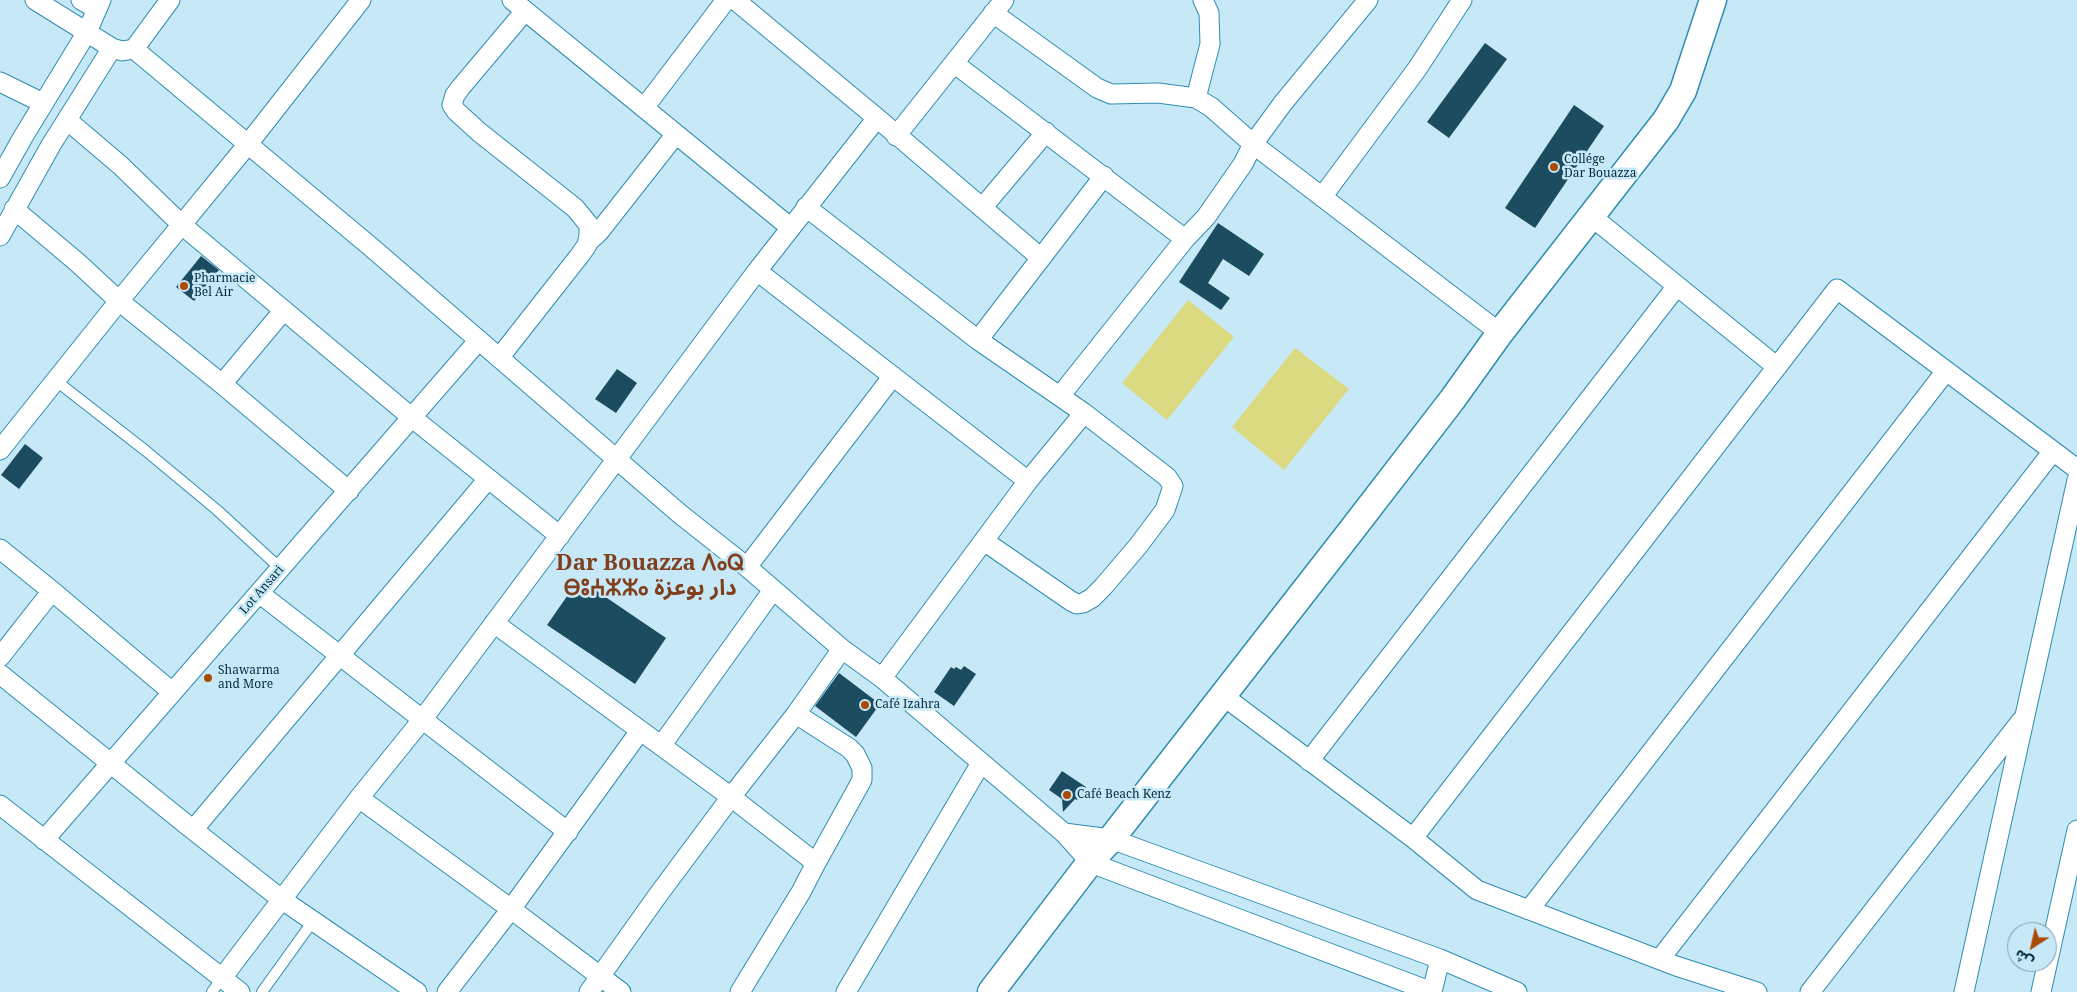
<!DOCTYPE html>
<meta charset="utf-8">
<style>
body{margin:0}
#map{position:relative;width:2077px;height:992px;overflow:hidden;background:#c7e8f7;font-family:"Noto Serif","Noto Sans Arabic",serif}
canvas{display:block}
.north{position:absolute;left:2007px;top:922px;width:50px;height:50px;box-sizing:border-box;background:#c7e8f7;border:1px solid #789cab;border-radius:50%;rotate:215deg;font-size:14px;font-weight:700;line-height:20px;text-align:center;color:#022b3a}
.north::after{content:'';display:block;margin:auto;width:18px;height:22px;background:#ab4a02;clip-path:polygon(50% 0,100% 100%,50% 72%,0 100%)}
</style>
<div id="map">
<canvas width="2077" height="992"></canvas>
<div class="north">ش</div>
</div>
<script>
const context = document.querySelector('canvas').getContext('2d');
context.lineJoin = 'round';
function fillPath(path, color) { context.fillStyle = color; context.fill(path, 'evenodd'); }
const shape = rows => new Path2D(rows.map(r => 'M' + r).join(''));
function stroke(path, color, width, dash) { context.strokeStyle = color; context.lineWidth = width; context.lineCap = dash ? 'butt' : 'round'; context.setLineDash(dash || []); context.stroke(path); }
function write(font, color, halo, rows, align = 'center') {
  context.font = font + ' "Noto Serif","Noto Sans Arabic","Noto Sans Tifinagh",serif'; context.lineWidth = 5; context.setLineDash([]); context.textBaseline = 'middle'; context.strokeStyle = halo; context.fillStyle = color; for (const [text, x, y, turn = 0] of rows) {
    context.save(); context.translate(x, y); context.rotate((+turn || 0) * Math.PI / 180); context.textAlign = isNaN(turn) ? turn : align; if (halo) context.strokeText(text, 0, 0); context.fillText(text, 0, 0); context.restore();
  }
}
fillPath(shape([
 [1188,300,1234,337,1167,420,1122,383],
 [1295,348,1349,389,1284,470,1232,427]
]), '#dcda81');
fillPath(shape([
 [1485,43,1507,59,1449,138,1427,122],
 [1574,105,1604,126,1535,228,1505,208],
 [1218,223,1264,254,1249,276,1223,259,1208,283,1230,298,1221,310,1179,282],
 [201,256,219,270,194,301,176,287],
 [617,369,637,383,616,413,595,399],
 [25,444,43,458,19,489,1,475],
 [579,579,666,638,635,684,547,625],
 [964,666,976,674,954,706,934,692,951,667,954,669,956,667,961,670],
 [839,673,880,704,856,737,815,706],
 [1062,771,1086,787,1077,800,1075,799,1063,812,1062,799,1049,790]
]), '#1c4c5f');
const lane = shape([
 [55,380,146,451,217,510,281,569],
 [212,992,222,978],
 [262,992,313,921]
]);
const street = shape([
 [35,0,112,48,122,51,134,49,170,0],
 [81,0,97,9],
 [512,0,791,228],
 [735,0,877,118,1041,258],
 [993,13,1097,88,1111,94,1158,93,1196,98,1211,107,1253,144,1500,333],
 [134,49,371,247,680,514,747,567,842,649,882,678,1064,833,1091,863,1432,992,1440,959],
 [955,64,1185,239],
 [0,82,43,103],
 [1196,98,1210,44,1209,13,1203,0],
 [644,108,726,0],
 [67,120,120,165,182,225,410,416,560,536],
 [896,136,1004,0],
 [0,178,23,137,87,32,101,0],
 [1322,197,1417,69,1462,0],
 [806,207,978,340,1084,413,1167,477,1173,486,1165,510,1138,546,1103,587,1092,598,1083,603,1077,604,1071,601,984,541],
 [982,208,1046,132],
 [14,209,78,263,119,301,222,384,349,491],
 [1591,216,1777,367],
 [0,236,51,145,112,48],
 [588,242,599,232,676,134],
 [757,271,1028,481],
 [978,340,1104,176],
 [499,358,580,255,587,245,589,235,589,225,575,208,479,132,456,111,452,105,455,95,461,87,525,11],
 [222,384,284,310],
 [1060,396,1185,239,1206,217,1243,164,1253,144,1283,103,1368,0],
 [0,450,119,301,248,144,361,0],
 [0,549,52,591,172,692],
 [747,567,893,376],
 [259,593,568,832],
 [494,623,731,797,816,863,801,892,740,992],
 [0,657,52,591],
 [0,674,187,825,281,899,417,992],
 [882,678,1028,481,1084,413],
 [1222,695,1413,838,1477,890,1676,966,1757,992],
 [796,714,849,748,855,754,862,768,862,780,816,863],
 [661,746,773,590],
 [1309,761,1677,286],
 [359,798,511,909,621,992],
 [0,805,240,992],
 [193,830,488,479],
 [1064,833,1111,839,1440,959,1517,992],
 [1413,838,1837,289,2077,469],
 [44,840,479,340],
 [1529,910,1946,371],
 [1660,959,2053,451],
 [222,978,359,798,422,720,757,271,877,118],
 [447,992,511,909,640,731],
 [589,992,658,895,731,797,796,714,842,649],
 [846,992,981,763],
 [1810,992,2021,721],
 [1964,992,2077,480],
 [2041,992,2077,830]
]);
const secondary = shape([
 [991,992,1094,857,1111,839,1351,531,1452,400,1500,333,1666,120,1683,91,1713,0]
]);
stroke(lane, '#2e8db1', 12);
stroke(street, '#2e8db1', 21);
stroke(secondary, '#2e8db1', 29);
stroke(lane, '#fff', 10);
stroke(street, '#fff', 19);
stroke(secondary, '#fff', 26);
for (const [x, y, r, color] of [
 [1554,167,5,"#ab4a02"],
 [184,286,5,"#ab4a02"],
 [208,678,5,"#ab4a02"],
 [865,705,5,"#ab4a02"],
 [1067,795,5,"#ab4a02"]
]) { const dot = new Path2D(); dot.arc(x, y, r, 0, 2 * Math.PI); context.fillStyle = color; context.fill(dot); stroke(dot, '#c7e8f7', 2); }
write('12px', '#022b3a', '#c7e8f7', [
 ["Collége",1564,160],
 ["Dar Bouazza",1564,174],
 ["Pharmacie",194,279],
 ["Bel Air",194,293],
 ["Shawarma",218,671],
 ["and More",218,685],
 ["Café Izahra",875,705],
 ["Café Beach Kenz",1077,795]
], 'left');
write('12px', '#022b3a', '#c7e8f7', [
 ["Lot Ansari",262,590,-49]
]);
write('bold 22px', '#80401d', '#c7e8f7', [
 ["Dar Bouazza ⴷⴰⵕ",650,564],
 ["ⴱⵓⵄⵣⵣⴰ دار بوعزة",650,589]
]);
</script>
